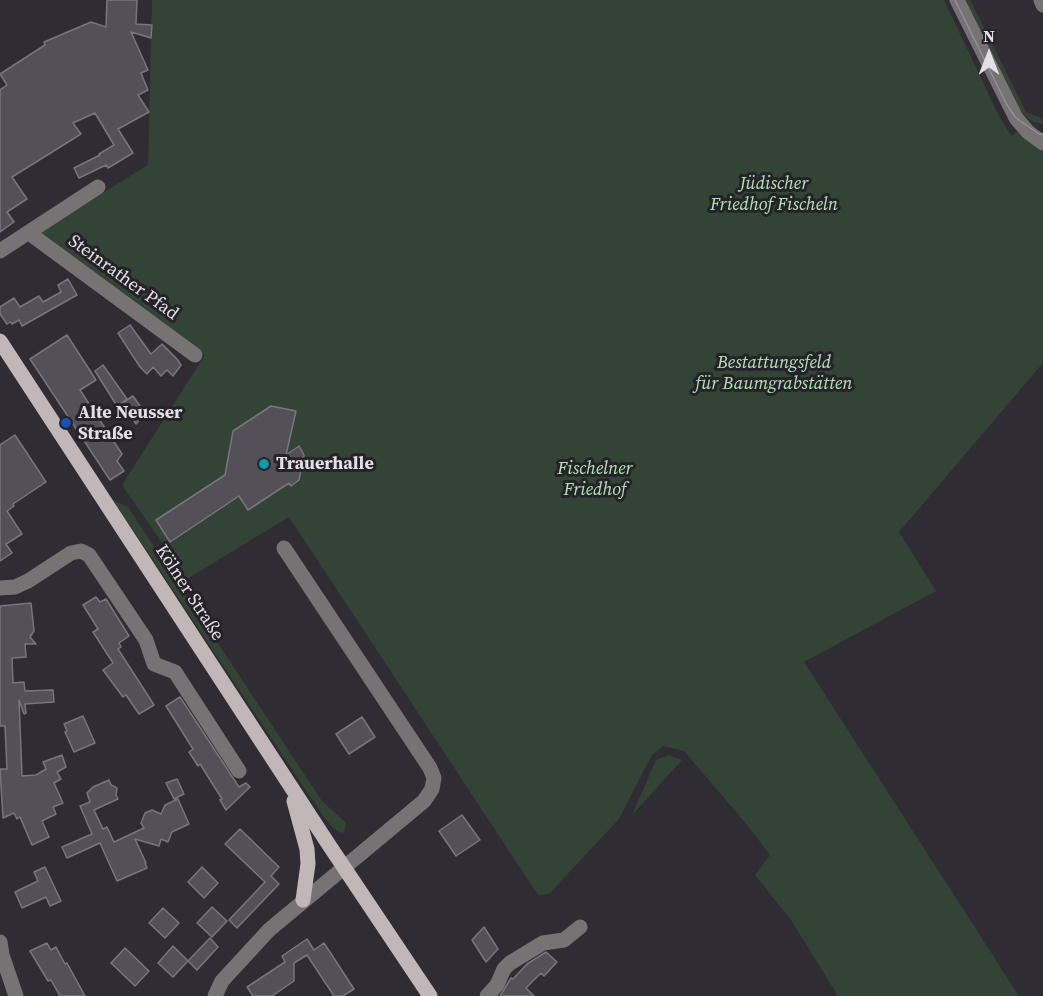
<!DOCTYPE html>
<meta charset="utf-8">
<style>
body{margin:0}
#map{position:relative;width:1043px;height:996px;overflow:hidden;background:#302c33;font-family:"Source Serif 4",serif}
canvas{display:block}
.north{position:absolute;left:959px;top:24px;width:60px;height:60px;-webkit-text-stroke:4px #262229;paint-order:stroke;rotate:0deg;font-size:16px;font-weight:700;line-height:24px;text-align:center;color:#e3e0e5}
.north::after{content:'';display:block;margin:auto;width:21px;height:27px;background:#e3e0e5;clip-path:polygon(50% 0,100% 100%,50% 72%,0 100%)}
</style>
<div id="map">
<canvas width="1043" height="996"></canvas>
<div class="north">N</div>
</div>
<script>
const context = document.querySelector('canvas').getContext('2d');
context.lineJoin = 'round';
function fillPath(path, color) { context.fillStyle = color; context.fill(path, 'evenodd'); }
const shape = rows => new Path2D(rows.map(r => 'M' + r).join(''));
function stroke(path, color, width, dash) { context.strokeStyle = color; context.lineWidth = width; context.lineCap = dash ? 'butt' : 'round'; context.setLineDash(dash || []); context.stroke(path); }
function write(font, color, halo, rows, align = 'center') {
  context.font = font + ' "Source Serif 4",serif'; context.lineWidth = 6; context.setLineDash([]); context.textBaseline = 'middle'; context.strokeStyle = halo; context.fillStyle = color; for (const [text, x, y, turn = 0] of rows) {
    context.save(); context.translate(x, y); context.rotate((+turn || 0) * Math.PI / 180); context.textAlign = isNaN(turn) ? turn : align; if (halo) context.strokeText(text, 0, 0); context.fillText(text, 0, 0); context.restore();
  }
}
fillPath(shape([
 [152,0,944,0,998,114,1011,136,1017,132,1043,149,1043,363,899,532,936,591,804,662,1019,996,838,996,791,920,755,875,770,855,748,826,684,751,663,746,652,755,619,819,549,894,538,895,289,517,187,579,122,485,205,355,39,232,148,165],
 [964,0,970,0,1026,112,1043,119,1043,124,1031,121,1023,114,1011,96],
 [113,500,128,507,322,801,344,821,346,825,344,832,341,833,332,827,323,816],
 [669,755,682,760,632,815,656,760]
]), '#334335');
const building = shape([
 [107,0,137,0,136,24,152,25,151,38,131,32,148,70,141,73,148,90,138,95,149,112,118,129,133,153,108,168,106,165,79,178,74,168,100,155,99,154,114,145,95,113,73,123,81,134,12,177,27,199,7,212,14,222,0,232,0,90,7,85,0,74,45,45,44,42,91,22,106,27,107,0],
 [68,279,77,295,22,326,19,320,12,324,10,322,7,324,0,314,0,307,14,298,20,307,39,296,43,302,61,292,58,285,68,279],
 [130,325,151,354,162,344,177,359,181,365,173,376,167,370,161,376,153,367,147,374,140,367,118,333,130,325],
 [67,335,96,380,80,390,122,454,117,461,124,471,110,480,30,359,67,335],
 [103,365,127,399,117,406,95,371,103,365],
 [133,396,145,413,136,424,122,403,133,396],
 [271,406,296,411,286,455,299,446,304,455,299,480,291,486,289,483,248,510,239,496,170,542,156,520,225,475,233,431,271,406],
 [15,435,46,482,13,504,14,506,7,511,22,534,6,544,12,553,0,561,0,445,15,435],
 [96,597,100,602,106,599,129,636,119,643,121,647,118,649,154,705,139,714,126,695,123,697,103,670,113,663,93,632,98,629,83,605,96,597],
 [31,603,34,631,30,637,36,644,25,644,26,657,12,658,13,683,24,682,25,691,53,690,54,702,25,704,26,713,24,714,19,700,22,776,36,775,46,769,43,762,62,755,66,767,57,772,61,779,54,783,63,803,53,807,56,814,42,821,49,837,32,845,20,817,17,819,14,813,3,818,0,769,7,769,5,726,0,726,0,606,31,603],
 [180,697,239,787,246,783,250,787,226,810,220,800,222,799,200,764,198,766,189,752,193,749,166,706,180,697],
 [83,716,95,743,74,752,65,732,67,731,64,724,83,716],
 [362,717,375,737,349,754,336,734,362,717],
 [177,779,184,794,174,799,166,783,177,779],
 [109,780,111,785,117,788,116,795,118,799,94,810,103,829,107,827,114,842,144,828,141,823,145,813,152,810,161,814,165,805,178,799,189,824,172,832,168,842,161,839,159,846,135,839,146,863,145,863,147,868,117,881,100,843,67,858,62,847,92,834,80,806,90,802,87,793,93,787,109,780],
 [462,815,480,840,456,856,439,831,462,815],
 [240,829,279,867,271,876,279,884,237,928,229,920,265,882,225,844,240,829],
 [45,867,61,901,50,906,46,897,22,908,15,892,38,881,34,872,45,867],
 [202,867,218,883,204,898,188,882,202,867],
 [212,907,227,921,212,937,197,923,212,907],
 [163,908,179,923,165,938,149,923,163,908],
 [484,927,498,949,486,962,472,940,484,927],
 [210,938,218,947,197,970,188,961,173,977,158,963,173,946,188,961,210,938],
 [307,939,314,950,324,943,354,989,343,996,334,996,307,955,294,963,294,981,272,996,253,996,247,987,285,962,282,956,307,939],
 [47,943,51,950,56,947,65,964,67,963,85,996,60,996,51,980,48,981,30,951,47,943],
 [125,948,149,971,135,986,111,963,125,948],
 [546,952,557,962,544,976,541,973,526,988,534,996,500,996,511,978,513,979,527,964,546,952]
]);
fillPath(building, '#545057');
stroke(building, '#7a757d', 1.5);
stroke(shape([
 [957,0,1016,118,1028,132,1043,143],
 [1041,0,1043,5],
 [29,233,195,355],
 [0,251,98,187],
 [0,588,15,587,28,581,71,553,81,551,89,555,146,640,154,664,175,672,239,771],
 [0,942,2,955,16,996],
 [215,996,222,981,269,930,424,801,432,789,434,778,430,768,284,548],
 [487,996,497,985,504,969,510,963,543,943,564,940,580,927]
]), '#777273', 15);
stroke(shape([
 [0,341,329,845,430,996],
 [294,801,307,849,308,864,303,900]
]), '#c1b6b8', 15);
stroke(shape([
 [955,0,1007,105,1016,118,1039,134,1043,134]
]), '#949096', 1.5);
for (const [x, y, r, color] of [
 [66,423,6,"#1a4fb4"],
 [264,464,6,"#0f9aa8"]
]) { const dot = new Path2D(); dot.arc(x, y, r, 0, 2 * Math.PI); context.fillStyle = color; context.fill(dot); stroke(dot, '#262229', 2); }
write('italic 18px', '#b0e4b5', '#262229', [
 ["Jüdischer",774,184],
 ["Friedhof Fischeln",774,205],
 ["Bestattungsfeld",774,363],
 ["für Baumgrabstätten",774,384],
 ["Fischelner",595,469],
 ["Friedhof",595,490]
]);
write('18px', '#e3e0e5', '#262229', [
 ["Steinrather Pfad",123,278,36],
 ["Kölner Straße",189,593,57]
]);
write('bold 18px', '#e3e0e5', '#262229', [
 ["Alte Neusser",78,413],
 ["Straße",78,434],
 ["Trauerhalle",276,464]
], 'left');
</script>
